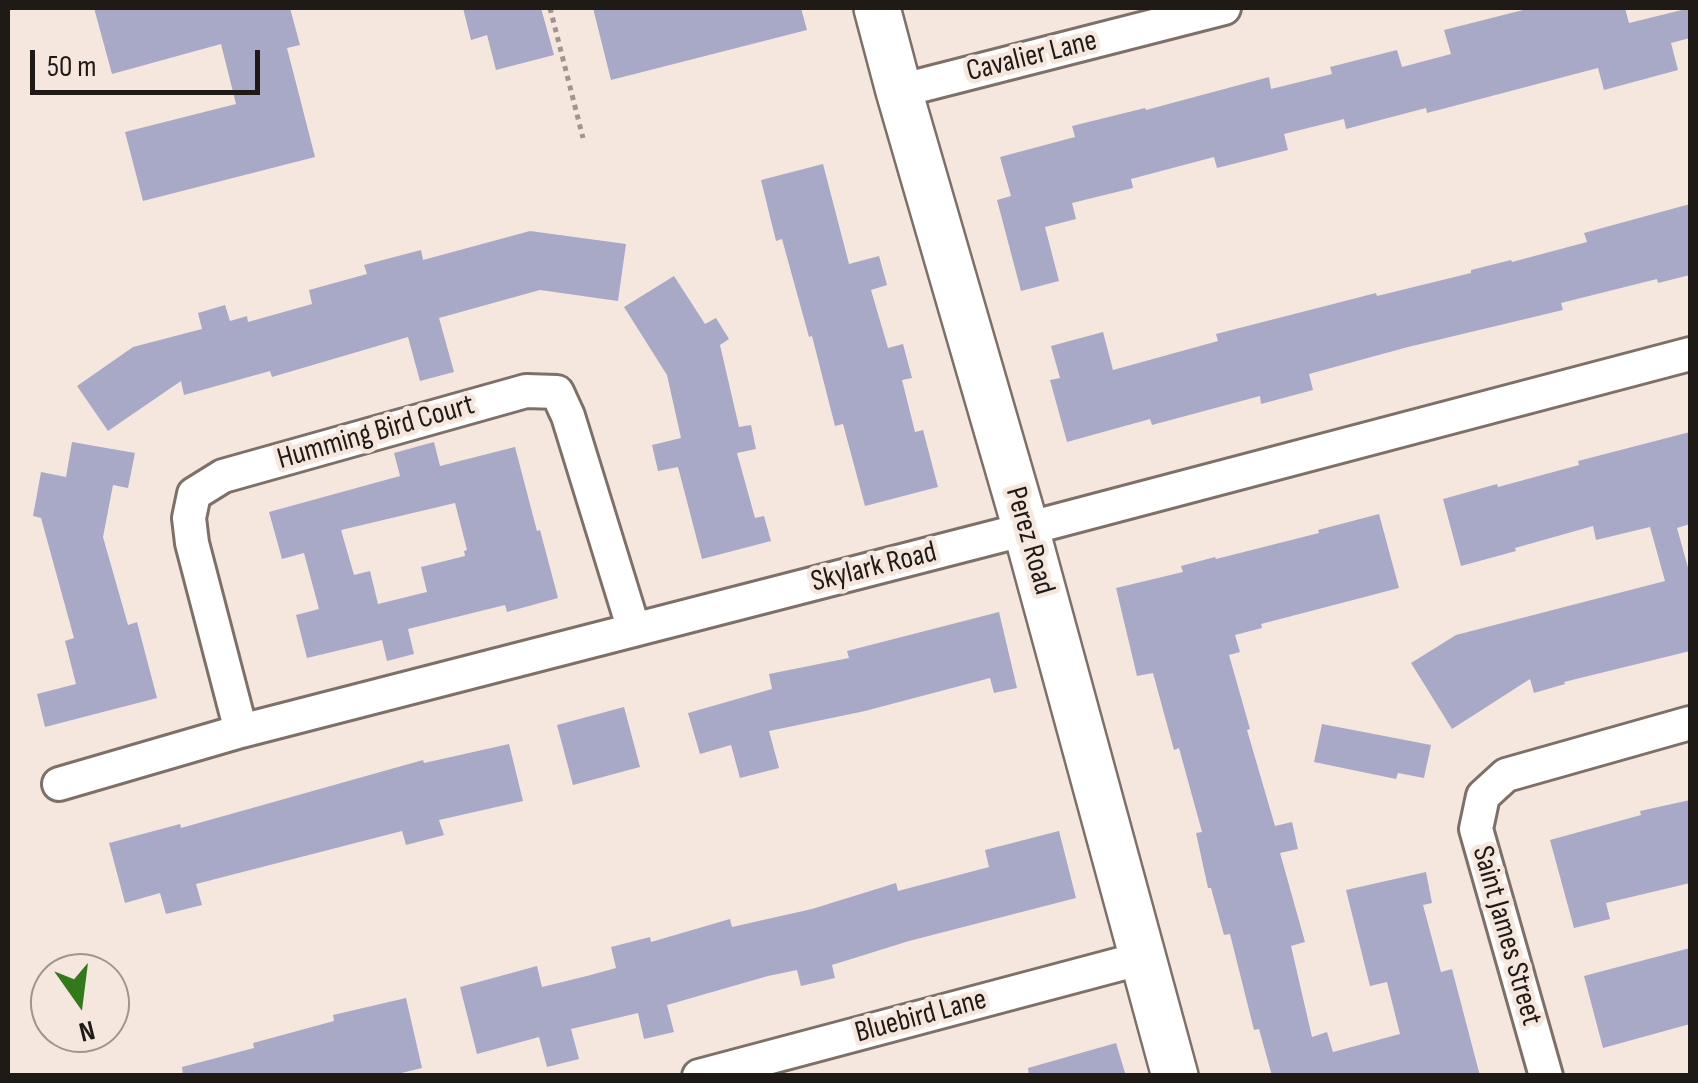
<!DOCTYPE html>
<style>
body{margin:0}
#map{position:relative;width:1698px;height:1083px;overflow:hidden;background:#f6e7de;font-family:"Sofia Sans Condensed",sans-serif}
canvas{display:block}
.frame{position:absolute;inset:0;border:10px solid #201a17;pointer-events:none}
.north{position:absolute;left:30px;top:953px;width:100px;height:100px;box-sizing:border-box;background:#f6e7de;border:2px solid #a0958e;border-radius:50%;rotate:166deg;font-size:28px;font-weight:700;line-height:40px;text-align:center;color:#201a17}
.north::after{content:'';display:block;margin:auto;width:35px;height:45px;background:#32791c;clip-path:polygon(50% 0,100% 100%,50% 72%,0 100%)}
.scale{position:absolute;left:30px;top:50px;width:230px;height:45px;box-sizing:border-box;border:5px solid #201a17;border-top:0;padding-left:12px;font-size:30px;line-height:35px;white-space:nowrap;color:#201a17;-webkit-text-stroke:8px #f6e7de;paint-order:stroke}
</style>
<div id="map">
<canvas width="1698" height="1083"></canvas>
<div class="frame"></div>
<div class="north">N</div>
<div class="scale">50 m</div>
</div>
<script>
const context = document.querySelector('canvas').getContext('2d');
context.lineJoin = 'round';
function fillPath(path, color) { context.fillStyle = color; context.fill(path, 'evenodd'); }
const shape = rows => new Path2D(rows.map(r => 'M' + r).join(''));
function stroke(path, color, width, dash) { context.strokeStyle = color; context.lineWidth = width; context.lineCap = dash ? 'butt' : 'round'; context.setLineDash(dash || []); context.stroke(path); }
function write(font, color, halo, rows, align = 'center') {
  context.font = font + ' "Sofia Sans Condensed",sans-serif'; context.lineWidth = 9; context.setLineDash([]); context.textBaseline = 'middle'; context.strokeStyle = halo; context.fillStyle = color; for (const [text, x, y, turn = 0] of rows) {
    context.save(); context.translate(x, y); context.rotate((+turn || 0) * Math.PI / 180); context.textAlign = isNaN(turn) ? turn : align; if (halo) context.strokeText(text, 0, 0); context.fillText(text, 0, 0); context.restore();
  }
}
fillPath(shape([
 [94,8,290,8,300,45,287,48,315,157,143,201,125,132,236,104,221,44,112,74],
 [463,8,541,8,554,55,496,70,487,35,471,40],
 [593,8,801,8,807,30,611,80],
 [1531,8,1625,8,1629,23,1690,8,1690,38,1671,43,1678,70,1604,90,1598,68,1427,113,1426,108,1346,129,1344,119,1284,134,1288,150,1217,168,1214,157,1131,179,1133,188,1072,203,1076,219,1045,227,1059,281,1021,291,997,200,1011,196,1000,157,1075,137,1072,126,1145,108,1146,110,1269,77,1271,89,1332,74,1330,67,1397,50,1402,67,1451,54,1444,30],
 [823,164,849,264,879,256,887,285,871,290,888,348,903,344,912,378,902,380,915,432,923,430,938,487,865,506,843,424,835,426,812,336,809,337,782,239,776,241,761,180],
 [1690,204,1690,275,1658,283,1657,279,1561,303,1563,310,1408,347,1309,374,1313,390,1261,404,1260,396,1152,425,1150,419,1067,442,1050,380,1060,378,1051,346,1103,332,1113,370,1218,341,1216,334,1376,293,1377,296,1471,273,1471,270,1511,260,1512,262,1587,242,1584,233],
 [530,231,626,244,618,301,540,290,439,318,454,372,420,381,408,337,272,377,270,371,184,395,181,381,108,431,77,386,133,347,202,329,198,313,225,305,230,321,247,316,248,322,312,304,309,290,367,274,364,265,421,250,423,260],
 [674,276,705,324,716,318,729,339,720,345,739,427,751,425,756,449,737,453,755,518,764,516,771,541,702,559,678,467,658,471,652,445,681,438,667,375,624,307],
 [1690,432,1690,524,1677,528,1690,575,1690,651,1564,682,1565,684,1534,693,1530,679,1452,729,1411,663,1456,635,1665,581,1650,527,1596,540,1593,526,1515,548,1516,551,1461,566,1443,499,1497,484,1498,487,1579,465,1578,461],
 [72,442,135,453,128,488,113,485,103,537,128,625,137,622,157,698,45,727,37,694,76,684,65,641,74,638,41,518,33,516,41,472,66,477],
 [434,442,440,466,515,447,537,531,540,530,558,598,507,612,505,605,408,629,414,654,387,661,382,640,307,658,296,615,319,609,304,553,282,559,269,512,400,476,394,453],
 [455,503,467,550,464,551,465,556,421,567,427,592,378,604,370,571,354,575,341,530],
 [1379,514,1399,588,1261,624,1262,628,1235,635,1240,652,1229,655,1250,729,1247,730,1275,826,1292,822,1298,849,1280,853,1305,942,1291,946,1312,1037,1327,1032,1333,1052,1400,1034,1387,982,1370,986,1346,890,1426,872,1432,903,1423,905,1441,972,1452,969,1480,1076,1272,1076,1259,1029,1254,1030,1230,934,1224,935,1211,888,1208,888,1196,833,1202,832,1179,748,1174,750,1153,673,1137,676,1116,588,1183,572,1181,566,1215,557,1216,559,1319,533,1318,530],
 [999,612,1017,688,994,693,990,678,865,711,769,731,779,768,740,778,731,745,700,754,688,713,772,689,769,674,849,658,847,651],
 [624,707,640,767,573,785,557,725],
 [1322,724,1431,745,1424,778,1398,773,1396,779,1314,762],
 [509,744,523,801,439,820,444,835,406,845,402,831,196,884,202,905,166,914,160,893,125,903,109,843,180,824,181,828,423,760,424,763],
 [1690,800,1690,883,1606,903,1610,919,1574,928,1550,840,1641,815,1640,811],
 [1059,831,1076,898,909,941,832,965,835,978,801,986,797,970,768,976,667,1005,674,1032,644,1039,638,1013,571,1029,579,1059,547,1067,539,1037,477,1054,460,987,537,966,542,987,587,976,616,968,611,947,650,937,651,942,730,919,732,927,812,909,896,883,898,891,989,867,985,850],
 [1690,948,1690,1024,1603,1048,1584,976],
 [406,998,422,1068,389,1076,183,1076,182,1067,254,1048,253,1043,334,1021,333,1015],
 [1116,1043,1126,1076,1029,1076,1028,1068]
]), '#a8a9c7');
const street = shape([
 [899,91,1224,8],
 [241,731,192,543,189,518,194,494,223,476,526,391,557,392,568,416,634,630],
 [59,784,241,731,1026,529,1690,354],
 [699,1076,1143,958],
 [1546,1076,1476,829,1483,796,1506,775,1690,723]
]);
const secondary = shape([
 [877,8,899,91,1026,529,1175,1076]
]);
stroke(street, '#7d7068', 38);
stroke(secondary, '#7d7068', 50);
stroke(shape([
 [550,8,583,138]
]), '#a0948e', 5, [5, 5]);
stroke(street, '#fff', 32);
stroke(secondary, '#fff', 45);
write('30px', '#201a17', '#f6e7de', [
 ["Cavalier Lane",1032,57,-14],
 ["Humming Bird Court",376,433,-16],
 ["Perez Road",1029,541,74],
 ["Skylark Road",874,568,-14],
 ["Saint James Street",1506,936,74],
 ["Bluebird Lane",921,1017,-15]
]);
</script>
